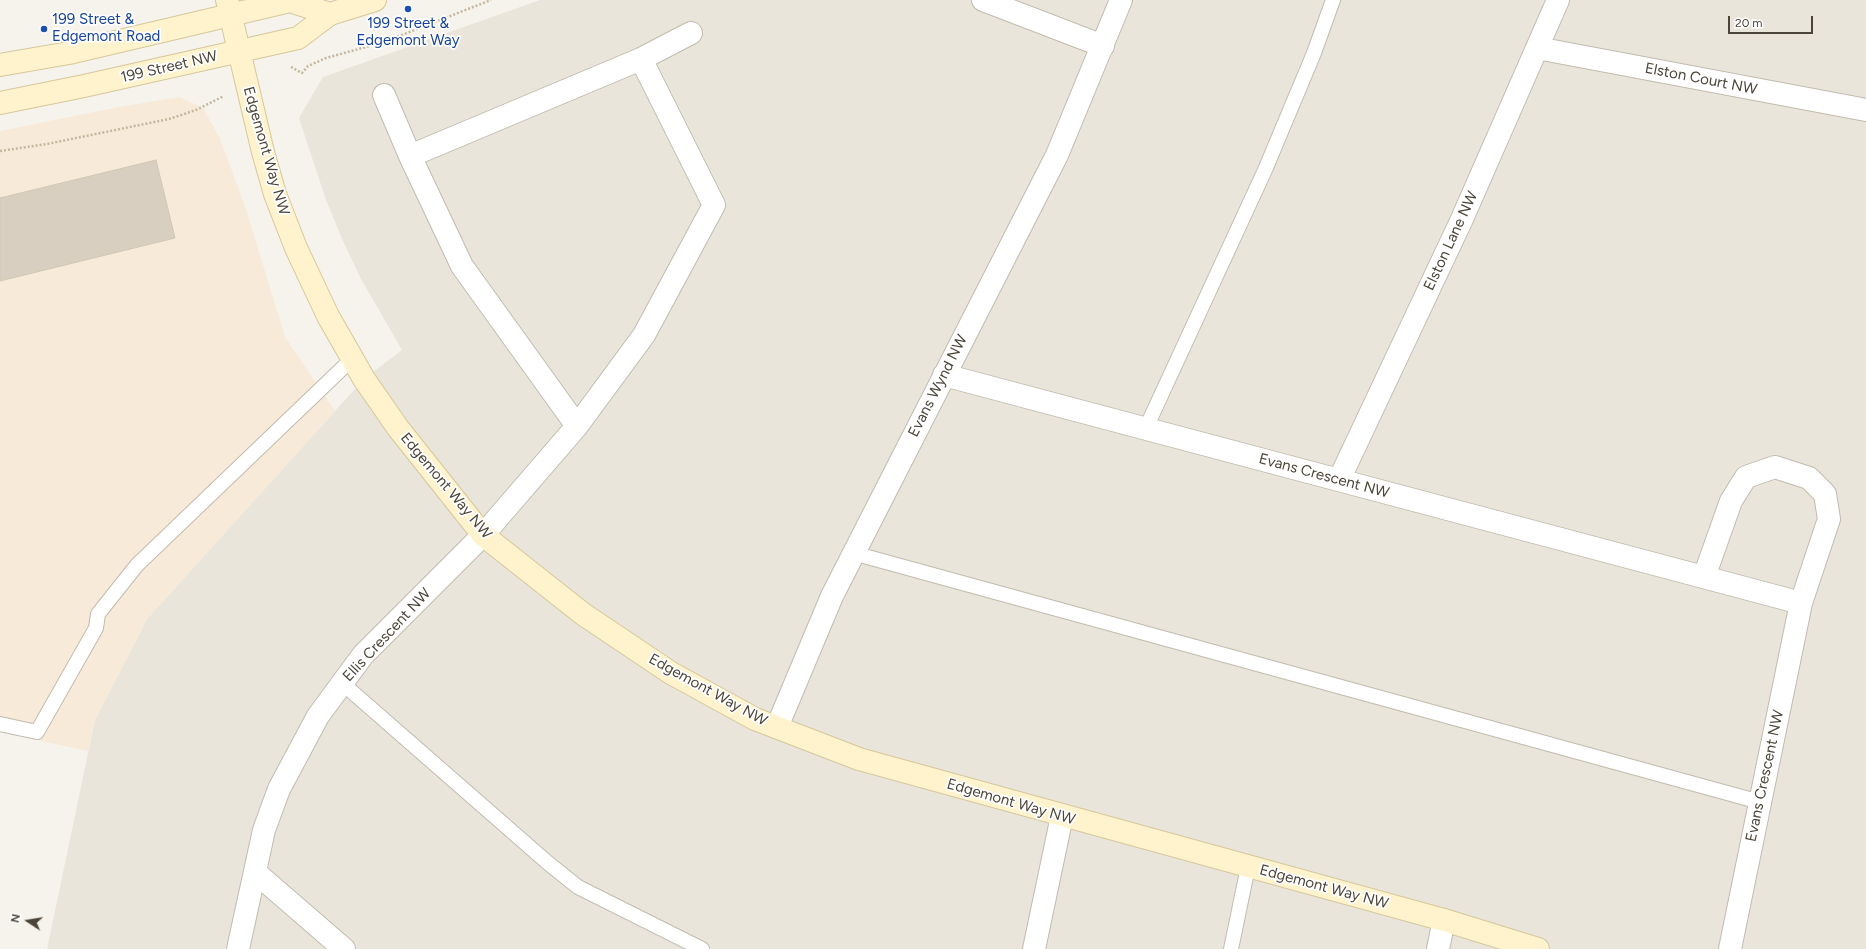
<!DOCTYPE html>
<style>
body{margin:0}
#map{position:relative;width:1866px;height:949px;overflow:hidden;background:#f6f3ec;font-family:Figtree,sans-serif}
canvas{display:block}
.north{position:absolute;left:8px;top:901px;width:40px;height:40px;-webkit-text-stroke:3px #fff;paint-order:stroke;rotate:282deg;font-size:11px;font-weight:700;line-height:16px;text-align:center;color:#4b4439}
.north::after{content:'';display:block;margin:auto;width:14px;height:18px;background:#4b4439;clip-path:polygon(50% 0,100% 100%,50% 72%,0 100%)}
.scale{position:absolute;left:1728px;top:16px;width:85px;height:18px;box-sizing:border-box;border:2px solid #4b4439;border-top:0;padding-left:5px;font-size:12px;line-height:14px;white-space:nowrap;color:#4b4439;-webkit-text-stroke:3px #fff;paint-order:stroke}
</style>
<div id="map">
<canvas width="1866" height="949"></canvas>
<div class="north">N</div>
<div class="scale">20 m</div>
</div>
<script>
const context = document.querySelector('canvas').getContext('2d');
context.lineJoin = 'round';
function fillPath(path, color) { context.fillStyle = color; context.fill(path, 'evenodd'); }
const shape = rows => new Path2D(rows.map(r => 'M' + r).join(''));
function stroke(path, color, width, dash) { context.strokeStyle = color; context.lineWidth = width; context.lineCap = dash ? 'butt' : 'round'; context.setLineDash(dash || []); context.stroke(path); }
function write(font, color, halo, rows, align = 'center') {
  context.font = font + ' Figtree,sans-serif'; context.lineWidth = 3.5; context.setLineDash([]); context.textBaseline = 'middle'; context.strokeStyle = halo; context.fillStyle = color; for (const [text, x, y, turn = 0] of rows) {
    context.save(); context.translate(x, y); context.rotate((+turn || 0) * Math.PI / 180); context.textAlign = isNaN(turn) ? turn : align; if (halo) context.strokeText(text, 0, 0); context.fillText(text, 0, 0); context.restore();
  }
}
fillPath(shape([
 [540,0,1866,0,1866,949,47,949,95,720,147,619,364,379,402,350,361,279,343,241,326,200,299,118,323,77]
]), '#eae5da');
fillPath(shape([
 [180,97,203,108,220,139,245,206,285,337,335,411,147,619,95,720,88,751,0,732,0,131,119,107]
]), '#f7ead8');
const building = shape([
 [156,160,175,238,0,281,0,198,156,160]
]);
fillPath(building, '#d8cfc1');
stroke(building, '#d3c7b4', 1);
const lane = shape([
 [1146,428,1265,170,1314,53,1333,0],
 [853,553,1760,802],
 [342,683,548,863,578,887,702,949],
 [0,724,37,732,96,628,98,614,137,565,353,358],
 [1231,949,1248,867]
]);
const street = shape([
 [983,0,1103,46],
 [1537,48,1866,110],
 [384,95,410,156,462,266,577,426],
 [410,156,641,59],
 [944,375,1801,603,1730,949],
 [1339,480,1462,219,1558,0],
 [1704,577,1731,501,1746,477,1775,467,1809,478,1825,494,1829,519,1801,603],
 [777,727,832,596,1057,155,1121,0],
 [255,872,344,949],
 [238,949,264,830,279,789,318,716,363,655,483,535,577,426,644,335,714,205,641,59,691,33],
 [1034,949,1062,816],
 [1438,949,1444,920]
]);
const secondary = shape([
 [227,0,263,152,275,194,296,248,328,316,364,379,398,428,483,535,583,614,671,673,755,719,859,759,1444,920,1538,949],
 [0,65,69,53,290,1,330,14],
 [0,103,84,86,298,38,330,14,375,0]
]);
stroke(lane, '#c2bbae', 16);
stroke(street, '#c2bbae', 24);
stroke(secondary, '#d6c79b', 24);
stroke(shape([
 [291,67,302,73,308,66,326,58,384,42,491,0],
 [0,151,47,144,169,119,196,110,224,96]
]), '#c4b79f', 2.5, [2, 2]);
stroke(lane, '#fff', 14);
stroke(street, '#fff', 22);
stroke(secondary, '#fff3cd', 22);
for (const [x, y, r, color] of [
 [408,9,4,"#1a4fb4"],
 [44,29,4,"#1a4fb4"]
]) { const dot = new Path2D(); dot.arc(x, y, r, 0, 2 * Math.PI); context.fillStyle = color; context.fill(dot); stroke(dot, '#fff', 1.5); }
write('15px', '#164399', '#fff', [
 ["199 Street &",52,20],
 ["Edgemont Road",52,37],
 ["199 Street &",408,24,"center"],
 ["Edgemont Way",408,41,"center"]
], 'left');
write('15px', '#4b4439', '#fff', [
 ["199 Street NW",169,67,-13],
 ["Elston Court NW",1701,79,11],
 ["Edgemont Way NW",266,151,74],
 ["Elston Lane NW",1451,241,-65],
 ["Evans Wynd NW",938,386,-63],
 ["Evans Crescent NW",1324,476,15],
 ["Edgemont Way NW",446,486,50],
 ["Ellis Crescent NW",387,635,-47],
 ["Edgemont Way NW",708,690,29],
 ["Evans Crescent NW",1765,776,-78],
 ["Edgemont Way NW",1011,802,16],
 ["Edgemont Way NW",1324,887,15]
]);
</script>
